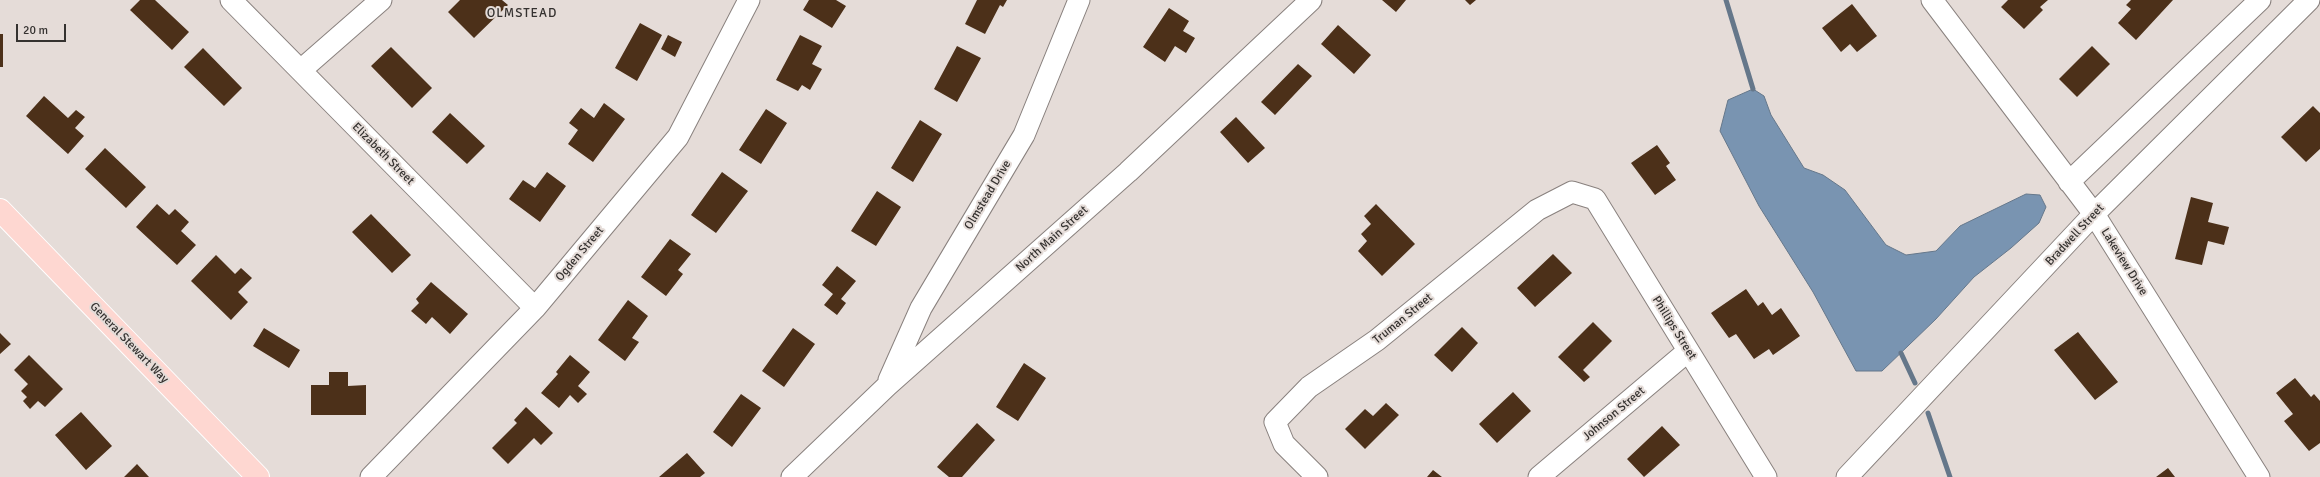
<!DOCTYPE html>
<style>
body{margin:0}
#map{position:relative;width:2320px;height:477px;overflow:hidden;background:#e5dcd8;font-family:Signika,sans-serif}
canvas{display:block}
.scale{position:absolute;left:16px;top:24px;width:50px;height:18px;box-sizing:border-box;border:2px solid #353230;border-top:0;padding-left:5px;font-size:12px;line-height:14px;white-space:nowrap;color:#353230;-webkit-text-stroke:3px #e5dcd8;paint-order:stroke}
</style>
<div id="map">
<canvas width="2320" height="477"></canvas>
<div class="scale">20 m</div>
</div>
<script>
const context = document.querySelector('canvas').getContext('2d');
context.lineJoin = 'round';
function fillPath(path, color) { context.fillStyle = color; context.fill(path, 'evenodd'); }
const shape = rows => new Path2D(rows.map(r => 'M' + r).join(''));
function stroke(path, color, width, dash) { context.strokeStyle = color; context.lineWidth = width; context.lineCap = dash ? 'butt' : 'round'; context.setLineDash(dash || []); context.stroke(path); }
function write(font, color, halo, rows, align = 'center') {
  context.font = font + ' Signika,sans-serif'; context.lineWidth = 4; context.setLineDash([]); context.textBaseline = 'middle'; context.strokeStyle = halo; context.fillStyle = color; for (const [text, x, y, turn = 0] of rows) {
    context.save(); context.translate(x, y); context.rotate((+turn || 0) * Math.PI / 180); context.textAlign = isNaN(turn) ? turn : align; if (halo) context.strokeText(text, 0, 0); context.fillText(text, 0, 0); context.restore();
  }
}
const water = shape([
 [1753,89,1764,96,1771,115,1804,168,1823,175,1845,190,1886,245,1906,255,1936,251,1960,226,2026,194,2040,195,2046,207,2039,223,2011,248,1974,277,1936,319,1882,371,1856,371,1813,292,1759,206,1720,131,1728,100,1753,89]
]);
fillPath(water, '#7994b1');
stroke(water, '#65778a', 1);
stroke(shape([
 [1726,0,1753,89],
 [1901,353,1915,383],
 [1928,413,1950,477]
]), '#65778a', 5);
fillPath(shape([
 [140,0,155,0,189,32,172,50,130,10],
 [460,0,502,0,508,5,474,38,448,12],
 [809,0,836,0,846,6,832,28,803,10],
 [977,0,1007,0,1003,7,1000,5,985,34,965,24],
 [1382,0,1406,0,1396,12],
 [1465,0,1476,0,1470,5],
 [2008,0,2048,0,2040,7,2043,10,2024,29,2001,7],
 [2131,0,2173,0,2136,40,2118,23,2131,9,2126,5],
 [1852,4,1877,36,1857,52,1850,44,1841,52,1822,28],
 [1169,8,1189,21,1183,31,1195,38,1186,53,1175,46,1165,62,1143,47],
 [640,23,662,35,637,81,615,68],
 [1338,25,1371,55,1354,74,1321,44],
 [0,34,3,34,3,67,0,67],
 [668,35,682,42,675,57,661,49],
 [800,35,822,46,812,64,822,69,810,90,802,85,798,91,776,80],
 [957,46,981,58,957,102,934,89],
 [2092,46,2110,64,2077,97,2059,79],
 [391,47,432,88,412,108,371,66],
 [203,48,242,88,224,106,184,67],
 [1298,64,1312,76,1275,115,1261,102],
 [44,96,68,118,76,110,85,117,75,128,84,136,68,154,26,116],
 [604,103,625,119,593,162,568,144,578,130,569,123,581,108,594,118],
 [2313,106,2320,113,2320,149,2306,162,2281,137],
 [766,109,787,123,761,164,739,150],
 [450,113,485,146,467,164,432,132],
 [1236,117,1265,148,1248,163,1220,132],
 [920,120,942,134,913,182,891,168],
 [1657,145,1670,163,1666,166,1676,180,1655,195,1631,163],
 [105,148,146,187,126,208,85,169],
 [547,172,566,186,540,222,509,199,523,180,535,188],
 [722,172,748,191,716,233,691,215],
 [877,191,901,207,876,246,851,231],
 [2191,197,2213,203,2208,222,2229,227,2224,245,2208,241,2202,265,2175,259],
 [157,204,169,215,175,209,189,222,181,231,196,245,177,265,136,227],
 [1376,204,1415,244,1382,276,1358,251,1367,241,1361,234,1371,224,1364,216],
 [371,214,411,255,392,273,352,232],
 [670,239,691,254,678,270,683,274,666,296,641,277],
 [1553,254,1572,273,1535,307,1517,288],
 [216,255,235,274,241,268,252,278,238,292,248,302,231,320,191,281],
 [837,266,856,281,841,299,846,303,837,315,824,305,833,294,822,285],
 [431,282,468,314,450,334,432,317,426,324,411,311,419,303,416,299],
 [1746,289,1758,306,1763,302,1772,315,1781,308,1800,336,1773,355,1769,349,1754,359,1736,334,1729,338,1711,313],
 [628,300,648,316,632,338,639,342,625,361,598,340],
 [1593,322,1612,341,1583,370,1590,377,1584,382,1558,357],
 [1462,327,1478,343,1452,372,1434,355],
 [264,328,300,350,289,368,253,346],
 [793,328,815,344,784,387,762,371],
 [2078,332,2118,382,2095,400,2054,350],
 [0,333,11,344,0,354],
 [29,355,63,389,45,407,38,401,30,409,23,401,27,397,21,391,28,384,14,370],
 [570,355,590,372,578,386,587,394,578,403,570,395,559,408,541,393,558,374,556,372],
 [1024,363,1046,378,1018,421,996,407],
 [329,372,348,372,348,386,366,385,366,415,311,415,311,385,329,385],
 [2295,378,2311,397,2314,394,2320,401,2320,443,2309,451,2284,421,2293,414,2276,393],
 [1513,392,1531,411,1497,443,1479,424],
 [741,394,761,408,732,447,713,432],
 [1386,403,1399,415,1365,449,1345,429,1365,409,1373,416],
 [526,407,553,433,541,445,534,438,508,464,492,448,517,423,514,420],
 [81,412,112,446,86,470,55,435],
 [977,423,995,440,962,477,949,477,937,467],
 [1662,426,1680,445,1644,477,1627,459],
 [687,453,705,473,700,477,659,477],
 [137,464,149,477,124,477],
 [2168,468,2175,477,2156,477],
 [1433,470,1442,477,1427,477]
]), '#4c3019');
const minor = shape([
 [231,0,535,308],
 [1932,0,2094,214,2259,477],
 [301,70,381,0],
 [2069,182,2260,0],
 [889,380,921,308,1024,135,1079,0],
 [371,477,535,308,678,137,749,0],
 [792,477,887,386,1128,172,1311,0],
 [1317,477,1284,444,1275,422,1309,387,1377,340,1537,210,1572,192,1595,199,1766,477],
 [1539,477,1688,351],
 [1847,477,2094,214,2309,0]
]);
const major = shape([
 [0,210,258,477]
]);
stroke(minor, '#89817e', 23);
stroke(major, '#fff', 24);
stroke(minor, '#fff', 21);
stroke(major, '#fed7d1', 22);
write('12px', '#353230', '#e5dcd8', [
 ["Elizabeth Street",383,154,45],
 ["Olmstead Drive",988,195,-59],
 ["Bradwell Street",2075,235,-47],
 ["North Main Street",1052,239,-42],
 ["Ogden Street",580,254,-50],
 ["Lakeview Drive",2124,262,58],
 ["Truman Street",1403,319,-39],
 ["Phillips Street",1674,328,58],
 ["General Stewart Way",129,343,46],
 ["Johnson Street",1614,414,-40]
]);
context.letterSpacing = '1px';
write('13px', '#353230', '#e5dcd8', [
 ["OLMSTEAD",522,14]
]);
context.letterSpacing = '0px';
</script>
